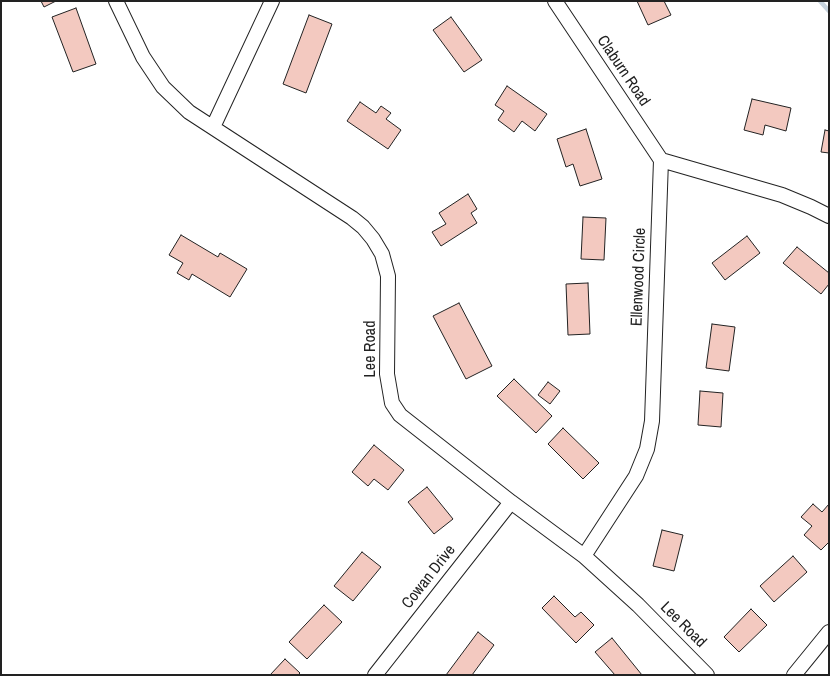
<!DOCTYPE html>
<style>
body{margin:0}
#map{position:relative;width:830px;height:676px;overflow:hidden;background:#fff;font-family:"Archivo Narrow",sans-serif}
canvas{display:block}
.frame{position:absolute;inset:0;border:2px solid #222;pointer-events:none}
</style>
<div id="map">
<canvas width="830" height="676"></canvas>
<div class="frame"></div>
</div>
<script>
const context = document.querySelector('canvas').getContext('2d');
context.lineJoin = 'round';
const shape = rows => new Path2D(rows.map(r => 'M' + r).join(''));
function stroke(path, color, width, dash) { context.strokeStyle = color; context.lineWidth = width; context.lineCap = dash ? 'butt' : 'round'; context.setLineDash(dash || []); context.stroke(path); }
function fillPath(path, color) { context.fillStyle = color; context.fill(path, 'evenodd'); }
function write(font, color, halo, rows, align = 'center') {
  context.font = font + ' "Archivo Narrow",sans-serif'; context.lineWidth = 4; context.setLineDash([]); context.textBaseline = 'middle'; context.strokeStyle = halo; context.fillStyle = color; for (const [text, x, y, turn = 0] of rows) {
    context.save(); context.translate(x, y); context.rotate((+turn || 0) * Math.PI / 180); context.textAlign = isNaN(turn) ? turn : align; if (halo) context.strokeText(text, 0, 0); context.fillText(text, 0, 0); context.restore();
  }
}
stroke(shape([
 [820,1,829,11]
]), '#c7d3dd', 4.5);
const building = shape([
 [41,1,56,1,44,7,41,1],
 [637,1,664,1,671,15,648,25,637,1],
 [76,8,96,64,73,72,52,17,76,8],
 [309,15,332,24,306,93,283,84,309,15],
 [451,17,482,60,464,72,433,30,451,17],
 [507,86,547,114,535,131,522,121,514,132,498,120,504,111,495,105,507,86],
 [752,99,791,108,786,131,765,125,763,135,744,130,752,99],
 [360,102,376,113,381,106,391,113,386,119,401,130,388,149,347,121,360,102],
 [586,129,602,179,580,186,573,164,566,167,557,139,586,129],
 [825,130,829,131,829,153,821,152,825,130],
 [468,194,477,209,471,213,477,223,441,246,432,232,446,224,439,213,468,194],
 [583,217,606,218,604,260,581,259,583,217],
 [181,235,218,257,220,253,247,269,230,297,192,274,189,280,177,273,183,263,169,255,181,235],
 [747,236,760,253,725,280,712,263,747,236],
 [797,247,829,273,829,284,821,294,783,263,797,247],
 [588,283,590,334,568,335,566,284,588,283],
 [459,303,492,366,466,379,433,316,459,303],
 [712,324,735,327,729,371,706,368,712,324],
 [514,379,552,416,536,433,497,396,514,379],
 [548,382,560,391,550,404,538,395,548,382],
 [700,391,723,393,721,427,698,425,700,391],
 [563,428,599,463,583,479,548,444,563,428],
 [374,445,404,470,388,490,374,479,368,486,352,472,374,445],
 [427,487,453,519,434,534,408,502,427,487],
 [813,504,822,512,829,504,829,542,821,550,804,535,812,526,801,517,813,504],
 [662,530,683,535,674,571,653,566,662,530],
 [362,552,381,567,353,601,334,586,362,552],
 [793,556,807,572,774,602,760,586,793,556],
 [554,596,575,617,581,612,594,625,576,643,542,608,554,596],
 [324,605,342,622,307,659,289,642,324,605],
 [751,609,767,625,739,652,724,637,751,609],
 [478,632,494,645,472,675,446,675,478,632],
 [612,638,642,675,615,675,595,652,612,638],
 [285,659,300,673,298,675,270,675,285,659]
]);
fillPath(building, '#f3c9c0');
stroke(building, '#222', 1);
const minor = shape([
 [116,1,143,57,163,87,189,112,352,218,363,227,373,239,382,254,388,276,387,374,392,403,400,415,511,502,584,556,638,605,707,675],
 [555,1,661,160],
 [213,127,272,1],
 [661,160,782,195,811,207,829,216],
 [584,556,636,476,647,449,652,421,661,160],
 [375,675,511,502],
 [794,675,829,632]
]);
stroke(minor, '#222', 16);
stroke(minor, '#fff', 14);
write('16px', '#222', '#fff', [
 ["Claburn Road",623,71,56],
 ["Ellenwood Circle",639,277,-88],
 ["Lee Road",371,349,-90],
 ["Cowan Drive",429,577,-52],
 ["Lee Road",683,625,45]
]);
</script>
